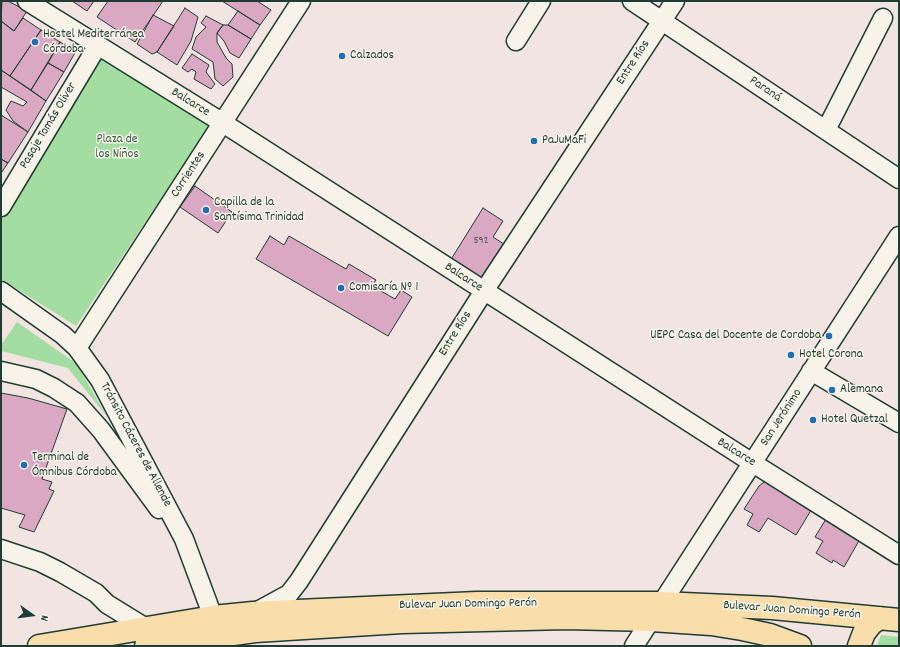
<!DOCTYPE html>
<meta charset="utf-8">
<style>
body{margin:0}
#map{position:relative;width:900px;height:647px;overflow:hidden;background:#f1e4e1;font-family:Dekko,sans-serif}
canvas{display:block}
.frame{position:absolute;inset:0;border:2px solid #1f3d34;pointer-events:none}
.north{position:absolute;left:12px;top:595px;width:40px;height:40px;-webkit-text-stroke:3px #f7f3e8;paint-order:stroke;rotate:104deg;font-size:11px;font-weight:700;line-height:16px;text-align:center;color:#1f3d34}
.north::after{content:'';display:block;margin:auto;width:14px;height:18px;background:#1f3d34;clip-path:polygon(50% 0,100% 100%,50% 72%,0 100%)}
</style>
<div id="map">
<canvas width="900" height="647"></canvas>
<div class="frame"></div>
<div class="north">N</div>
</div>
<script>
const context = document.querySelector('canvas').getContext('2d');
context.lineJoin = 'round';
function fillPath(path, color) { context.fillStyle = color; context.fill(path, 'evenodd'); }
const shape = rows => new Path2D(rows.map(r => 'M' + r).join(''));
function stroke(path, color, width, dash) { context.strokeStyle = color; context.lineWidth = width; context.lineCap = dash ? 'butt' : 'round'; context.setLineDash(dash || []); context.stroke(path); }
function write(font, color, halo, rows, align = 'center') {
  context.font = font + ' Dekko,sans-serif'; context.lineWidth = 3; context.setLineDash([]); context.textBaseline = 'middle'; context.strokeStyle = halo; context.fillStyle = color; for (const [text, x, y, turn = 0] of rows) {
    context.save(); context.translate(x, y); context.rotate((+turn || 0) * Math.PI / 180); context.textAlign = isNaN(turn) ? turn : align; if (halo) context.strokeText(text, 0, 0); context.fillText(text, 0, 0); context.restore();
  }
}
fillPath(shape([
 [97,54,210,125,76,326,1,279,1,209],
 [17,322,77,364,107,417,68,368,1,351,1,345],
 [881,635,899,637,899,646,877,646]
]), '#a4dda2');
const building = shape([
 [2,1,8,1,27,11,14,31,1,21,2,1],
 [72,1,94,1,87,11,72,1],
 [108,1,163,1,135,42,97,17,108,1],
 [222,1,257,1,271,10,260,25,222,1],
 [185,8,198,17,191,41,177,65,157,52,185,8],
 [238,11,260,25,251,39,228,25,238,11],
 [153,15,174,26,157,52,152,54,137,44,153,15],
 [206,16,223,25,217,33,217,42,226,58,232,64,233,77,223,86,215,79,213,62,192,49,196,37,206,27,201,23,206,16],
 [23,18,41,30,10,76,1,70,1,21,14,31,23,18],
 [223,25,228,25,251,39,239,58,230,53,224,41,217,33,223,25],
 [41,30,60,42,31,90,10,76,41,30],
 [60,42,76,51,64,72,48,63,60,42],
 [192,54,209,65,206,72,215,84,211,89,194,79,196,72,192,69,188,72,182,68,192,54],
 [48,63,64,72,46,101,31,90,48,63],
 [1,70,46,101,28,132,13,121,6,110,11,101,23,106,27,102,1,87,1,70],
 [1,115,28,132,8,163,1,159,1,115],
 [1,159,8,163,1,173,1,159],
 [195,186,232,212,218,233,180,207,195,186],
 [483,208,503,221,493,237,504,244,482,280,450,261,483,208],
 [270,236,284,245,289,236,346,269,349,264,376,280,372,286,395,299,401,290,412,297,388,336,256,259,270,236],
 [1,393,28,398,67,409,42,479,52,482,49,489,54,491,34,532,19,527,25,515,1,508,1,393],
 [768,479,813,507,796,535,768,518,759,532,747,525,753,514,744,509,759,486,768,479],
 [826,519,860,539,844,567,833,560,832,563,816,553,823,541,815,537,826,519]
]);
fillPath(building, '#dba8c3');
stroke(building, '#1f3d34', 1);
const minor = shape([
 [27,1,223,123,748,460,899,555],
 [632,1,899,179],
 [516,41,541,1],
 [826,130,883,18],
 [1,207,98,45],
 [1,291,63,335,77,348,100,380,184,539,213,617,216,631],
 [77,348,301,1],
 [1,371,36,379,54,388,77,403,101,430,159,509],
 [811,371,899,423],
 [1,549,40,562,60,572,96,593,107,604,146,628],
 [256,612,289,594,299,581,484,291,675,1],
 [634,646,899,236]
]);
const major = shape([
 [39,646,213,617,253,613,477,603,661,603,772,608,899,620],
 [146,646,255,631,402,622,566,618,651,620,711,624,742,629,770,635,800,646],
 [859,646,864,633,871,624,879,618]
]);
stroke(minor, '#1f3d34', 21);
stroke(major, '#1f3d34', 25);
stroke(minor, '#f7f3e8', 18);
stroke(major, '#f9ddab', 22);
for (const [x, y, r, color] of [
 [35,42,4,"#1f6fb2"],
 [342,56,4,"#1f6fb2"],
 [534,141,4,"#1f6fb2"],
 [206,210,4,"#1f6fb2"],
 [341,288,4,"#1f6fb2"],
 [829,336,4,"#1f6fb2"],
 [791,355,4,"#1f6fb2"],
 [832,390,4,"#1f6fb2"],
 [813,420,4,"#1f6fb2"],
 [24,465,4,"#1f6fb2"]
]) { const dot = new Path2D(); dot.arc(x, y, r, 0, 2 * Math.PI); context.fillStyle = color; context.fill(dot); stroke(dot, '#f7f3e8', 1.5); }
write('11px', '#4e5858', null, [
 ["592",481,241]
]);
write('13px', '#1f3d34', '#f7f3e8', [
 ["Hostel Mediterránea",43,35],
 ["Córdoba",43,50],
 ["Calzados",350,56],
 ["PaJuMaFi",542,141],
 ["Capilla de la",214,203],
 ["Santísima Trinidad",214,218],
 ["Comisaría Nº 1",349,288],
 ["UEPC Casa del Docente de Cordoba",821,336,"right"],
 ["Hotel Corona",799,355],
 ["Alemana",840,390],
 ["Hotel Quetzal",821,420],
 ["Terminal de",32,458],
 ["Ómnibus Córdoba",32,473]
], 'left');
write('13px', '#1f3d34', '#f7f3e8', [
 ["Entre Ríos",634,63,-57],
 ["Paraná",765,90,34],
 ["Balcarce",190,103,32],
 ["Pasaje Tomás Oliver",49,126,-59],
 ["Corrientes",189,175,-57],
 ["Balcarce",463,278,33],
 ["Entre Ríos",456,334,-58],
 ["San Jerónimo",782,418,-57],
 ["Tránsito Cáceres de Allende",135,445,62],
 ["Balcarce",736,453,32],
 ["Bulevar Juan Domingo Perón",468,605,-1],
 ["Bulevar Juan Domingo Perón",792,611,4]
]);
write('13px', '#3a5d4a', '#f7f3e8', [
 ["Plaza de",117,140],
 ["los Niños",117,155]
]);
</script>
